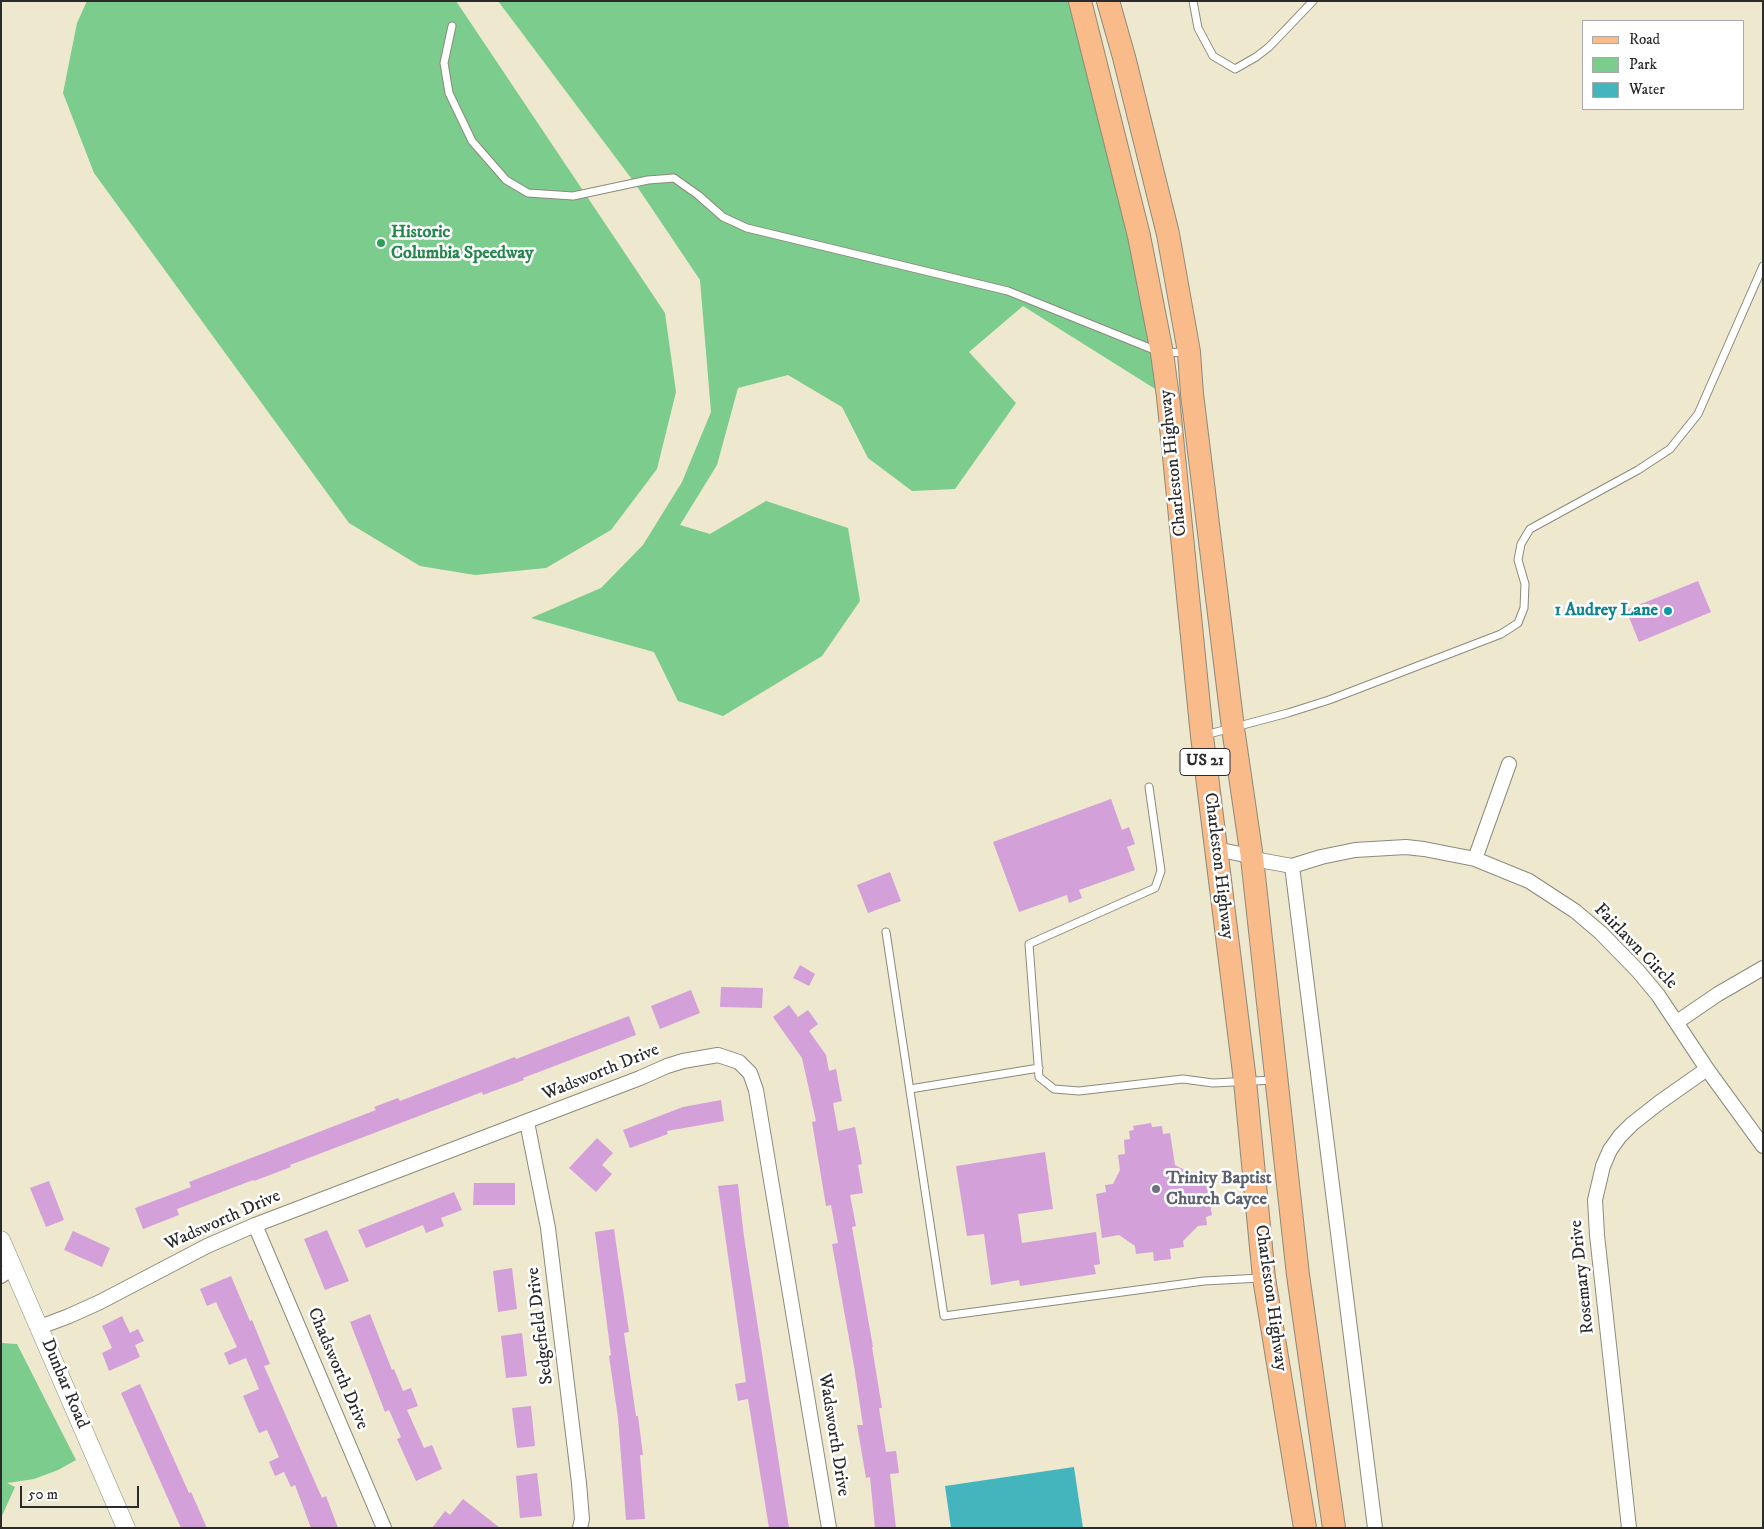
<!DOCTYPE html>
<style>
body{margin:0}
#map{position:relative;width:1764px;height:1529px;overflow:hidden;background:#ede8ce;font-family:"IM FELL DW Pica",serif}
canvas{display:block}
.frame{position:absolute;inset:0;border:2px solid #2b2b2b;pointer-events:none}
.legend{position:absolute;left:1582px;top:20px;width:162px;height:90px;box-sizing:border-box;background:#fff;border:1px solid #aaa;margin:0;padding:6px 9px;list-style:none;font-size:15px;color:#2b2b2b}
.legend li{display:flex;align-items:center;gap:10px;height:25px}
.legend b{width:25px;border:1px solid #aaa}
.scale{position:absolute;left:20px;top:1486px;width:119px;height:22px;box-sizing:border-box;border:2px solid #2b2b2b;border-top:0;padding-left:6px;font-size:15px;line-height:18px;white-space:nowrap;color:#2b2b2b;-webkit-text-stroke:4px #fff;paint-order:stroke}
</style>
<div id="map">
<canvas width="1764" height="1529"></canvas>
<div class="frame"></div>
<ul class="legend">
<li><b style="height:6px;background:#fabb8b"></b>Road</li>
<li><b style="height:14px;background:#7bcc8d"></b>Park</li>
<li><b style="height:14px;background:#44b4bd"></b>Water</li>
</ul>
<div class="scale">50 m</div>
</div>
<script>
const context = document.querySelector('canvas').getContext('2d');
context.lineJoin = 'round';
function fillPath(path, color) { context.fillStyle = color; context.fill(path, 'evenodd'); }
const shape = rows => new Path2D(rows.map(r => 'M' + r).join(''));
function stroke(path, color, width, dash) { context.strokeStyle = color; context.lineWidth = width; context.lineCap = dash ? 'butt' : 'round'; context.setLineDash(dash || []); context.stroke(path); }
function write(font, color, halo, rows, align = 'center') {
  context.font = font + ' "IM FELL DW Pica",serif'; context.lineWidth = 5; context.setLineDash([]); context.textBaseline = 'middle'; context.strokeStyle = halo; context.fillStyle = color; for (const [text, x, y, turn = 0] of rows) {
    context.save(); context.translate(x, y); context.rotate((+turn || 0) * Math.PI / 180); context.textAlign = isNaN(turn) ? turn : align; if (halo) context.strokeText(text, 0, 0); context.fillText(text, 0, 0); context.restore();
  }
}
fillPath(shape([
 [87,1,456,1,665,313,676,392,657,469,611,530,546,568,475,575,420,566,349,523,94,173,63,93,77,23],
 [498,1,1078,1,1168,397,1023,306,969,352,1016,403,955,489,912,491,868,458,842,407,788,375,738,388,717,465,680,525,710,534,766,501,848,528,860,601,822,656,723,716,678,701,654,652,531,618,601,588,643,545,682,482,711,412,700,280,634,182],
 [1,1343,17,1344,76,1460,58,1470,34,1479,7,1483,15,1487,1,1518]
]), '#7bcc8d');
fillPath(shape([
 [1074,1467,1083,1528,951,1528,945,1486]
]), '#44b4bd');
fillPath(shape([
 [1698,581,1711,612,1639,642,1626,610],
 [1111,799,1122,830,1129,827,1135,844,1127,847,1135,870,1079,890,1082,898,1069,903,1067,895,1019,912,993,842],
 [890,872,901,901,868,913,857,885],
 [800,965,815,974,809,986,793,978],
 [721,987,763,988,762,1008,720,1007],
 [691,990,700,1013,660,1029,651,1006],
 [789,1005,798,1017,808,1010,818,1024,809,1031,826,1055,829,1071,836,1069,842,1101,833,1103,838,1131,855,1127,862,1164,858,1165,863,1193,850,1195,856,1226,852,1227,873,1347,872,1347,882,1408,879,1408,886,1452,896,1451,899,1473,890,1474,896,1528,875,1528,870,1477,866,1478,857,1425,863,1425,854,1366,832,1244,838,1243,831,1205,826,1206,812,1122,816,1121,802,1058,773,1017],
 [629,1016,636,1035,523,1078,524,1080,483,1095,482,1092,290,1165,291,1167,254,1181,253,1180,177,1209,179,1215,143,1229,135,1208,191,1187,189,1182,376,1110,374,1107,398,1098,400,1101,515,1057,516,1059],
 [721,1100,724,1121,667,1131,668,1134,630,1148,623,1130,683,1107],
 [1151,1123,1152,1127,1162,1126,1163,1134,1170,1133,1175,1165,1190,1173,1197,1172,1199,1178,1205,1176,1212,1215,1206,1217,1207,1225,1198,1226,1183,1241,1184,1247,1170,1249,1171,1259,1154,1261,1153,1252,1136,1254,1135,1246,1119,1235,1102,1238,1096,1194,1106,1192,1105,1185,1113,1184,1120,1170,1118,1155,1125,1154,1124,1140,1130,1139,1129,1131,1134,1130,1133,1126],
 [597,1138,613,1153,602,1165,612,1174,596,1192,569,1168],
 [1045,1152,1053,1209,1018,1214,1022,1243,1096,1232,1100,1264,1094,1265,1096,1274,1020,1286,1019,1280,991,1285,984,1234,967,1236,956,1166],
 [49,1181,64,1220,46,1227,30,1188],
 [474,1183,515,1183,515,1205,473,1205],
 [738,1184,744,1237,789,1528,769,1528,748,1399,738,1401,735,1384,746,1382,718,1186],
 [454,1192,462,1210,441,1218,444,1226,426,1233,423,1225,366,1248,358,1230],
 [614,1229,629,1332,624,1333,636,1416,638,1416,643,1455,640,1455,645,1519,626,1520,618,1418,609,1356,611,1355,595,1232],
 [327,1230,349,1281,325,1290,304,1239],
 [73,1231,110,1248,102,1267,64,1250],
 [512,1268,517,1309,498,1312,493,1271],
 [231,1276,250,1321,252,1320,270,1364,264,1366,322,1498,326,1496,338,1528,311,1528,295,1485,291,1487,284,1472,275,1476,269,1462,279,1457,267,1430,259,1433,243,1396,259,1389,246,1358,229,1365,224,1353,237,1347,216,1302,207,1306,200,1289],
 [370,1314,392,1370,394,1369,403,1391,411,1388,418,1406,407,1410,424,1448,432,1445,442,1469,416,1481,397,1439,401,1437,389,1410,385,1412,350,1322],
 [122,1316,130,1333,138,1329,144,1341,135,1345,140,1357,109,1371,102,1353,112,1348,102,1326],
 [522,1333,527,1376,506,1378,501,1336],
 [140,1384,189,1493,191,1492,207,1528,181,1528,121,1393],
 [531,1406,535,1446,517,1448,512,1408],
 [537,1473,542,1516,520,1518,516,1476],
 [463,1499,500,1528,432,1528,445,1511,450,1515]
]), '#d4a0da');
const service = shape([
 [1193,1,1198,28,1213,56,1235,69,1256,57,1269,47,1313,1],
 [452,26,444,63,449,93,472,141,506,180,528,193,573,196,648,180,674,178,698,195,723,217,747,228,1008,291,1162,353,1186,352],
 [1205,735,1288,713,1329,700,1501,634,1518,623,1524,608,1525,584,1518,560,1521,544,1530,529,1638,470,1670,449,1698,414,1763,266],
 [1149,787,1161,871,1155,888,1029,944,1039,1077,1054,1089,1079,1091,1183,1079,1213,1083,1274,1080],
 [886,932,944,1316,1204,1281,1261,1278],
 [910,1089,1039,1068]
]);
const minor = shape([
 [1216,849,1245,855,1259,860,1292,866,1321,857,1355,850,1406,847,1424,849,1475,859,1529,881,1575,911,1601,933,1638,971,1658,995,1707,1069,1763,1146],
 [1475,859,1509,764],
 [1292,866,1375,1528],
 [1677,1022,1718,994,1763,968],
 [527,1122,548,1228,579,1483,582,1519,580,1528],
 [255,1225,384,1528],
 [1,1276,13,1267],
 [40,1327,69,1316,100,1302,207,1246,255,1225,640,1078,667,1066,683,1061,718,1055,739,1062,750,1073,756,1090,829,1528],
 [1629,1528,1597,1235,1595,1200,1603,1166,1610,1150,1620,1136,1632,1124,1660,1102,1707,1069]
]);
const tertiary = shape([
 [1,1240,126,1528]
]);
const primary = shape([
 [1080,1,1139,236,1162,353,1168,397,1202,736,1245,1081,1264,1278,1305,1528],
 [1108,1,1124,57,1168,234,1189,352,1192,394,1233,728,1252,858,1298,1275,1334,1528]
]);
stroke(service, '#8c8a7c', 9);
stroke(minor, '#8c8a7c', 16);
stroke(tertiary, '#8c8a7c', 19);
stroke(primary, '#8c8a7c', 24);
stroke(service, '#fff', 7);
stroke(minor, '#fff', 14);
stroke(tertiary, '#fff', 18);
stroke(primary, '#fabb8b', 22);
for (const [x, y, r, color] of [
 [381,243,5,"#2e9e5b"],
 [1668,611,5,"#0f9aa8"],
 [1156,1189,5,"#6b7280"]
]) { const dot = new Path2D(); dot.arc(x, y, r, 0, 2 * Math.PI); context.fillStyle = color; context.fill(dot); stroke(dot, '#fff', 2); }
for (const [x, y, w] of [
 [1205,762,50]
]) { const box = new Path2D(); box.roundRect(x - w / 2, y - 13.5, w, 27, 4); context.fillStyle = '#fff'; context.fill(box); stroke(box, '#2b2b2b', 1); }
write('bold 16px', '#2b2b2b', null, [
 ["US 21",1205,762]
]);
write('bold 18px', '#27864d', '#fff', [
 ["Historic",391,233],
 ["Columbia Speedway",391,254]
], 'left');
write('18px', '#2b2b2b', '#fff', [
 ["Charleston Highway",1174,463,-96],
 ["Charleston Highway",1218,866,83],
 ["Fairlawn Circle",1635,947,46],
 ["Wadsworth Drive",601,1073,-22],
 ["Wadsworth Drive",223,1221,-24],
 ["Rosemary Drive",1583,1277,-96],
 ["Charleston Highway",1270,1298,82],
 ["Sedgefield Drive",541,1326,-97],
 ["Chadsworth Drive",337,1369,67],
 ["Dunbar Road",64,1384,67],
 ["Wadsworth Drive",833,1435,81]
]);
write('bold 18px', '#0d838f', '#fff', [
 ["1 Audrey Lane",1658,611]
], 'right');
write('bold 18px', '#5b616d', '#fff', [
 ["Trinity Baptist",1166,1179],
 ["Church Cayce",1166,1200]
], 'left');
</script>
